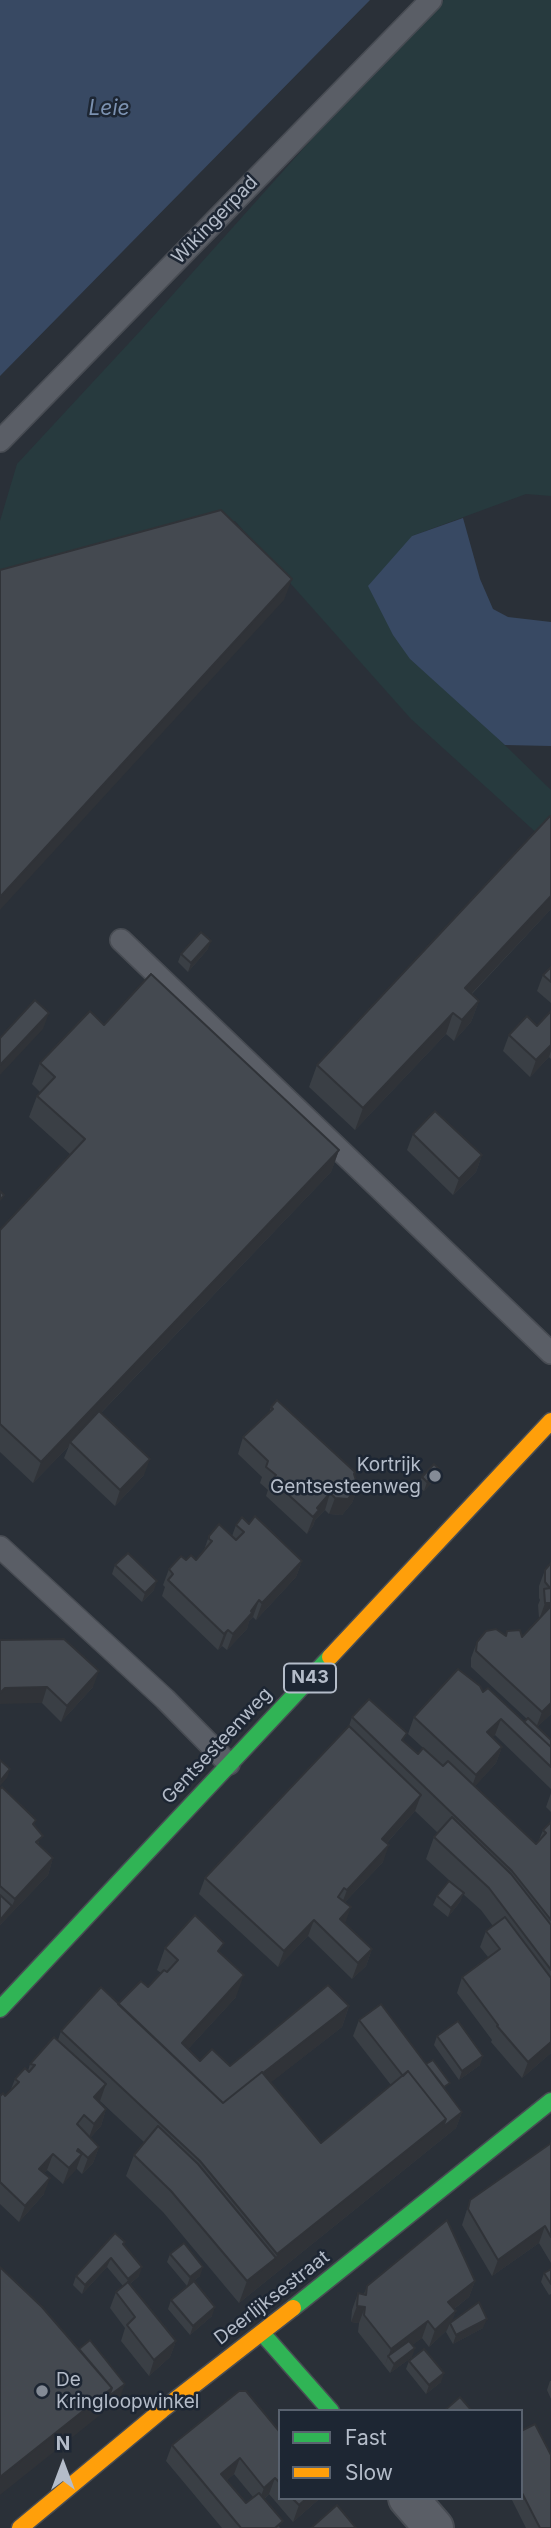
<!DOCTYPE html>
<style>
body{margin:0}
#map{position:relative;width:551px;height:2528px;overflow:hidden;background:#2a3038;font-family:Inter,sans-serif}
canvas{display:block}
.legend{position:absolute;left:278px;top:2409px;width:245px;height:91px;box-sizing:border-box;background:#1d2633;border:2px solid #59626f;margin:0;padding:9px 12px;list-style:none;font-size:21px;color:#b4bcc9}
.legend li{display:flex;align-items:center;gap:14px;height:35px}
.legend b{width:35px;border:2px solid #59626f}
.north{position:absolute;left:28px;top:2430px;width:70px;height:70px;-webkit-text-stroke:5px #1d2633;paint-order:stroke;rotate:0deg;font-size:19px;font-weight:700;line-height:28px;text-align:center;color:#b4bcc9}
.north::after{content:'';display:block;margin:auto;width:24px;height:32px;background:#b4bcc9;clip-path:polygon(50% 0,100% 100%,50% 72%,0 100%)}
</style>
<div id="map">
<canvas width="551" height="2528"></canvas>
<ul class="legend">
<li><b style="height:9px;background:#30b455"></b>Fast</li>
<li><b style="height:9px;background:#ff9f0a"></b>Slow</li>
</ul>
<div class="north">N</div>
</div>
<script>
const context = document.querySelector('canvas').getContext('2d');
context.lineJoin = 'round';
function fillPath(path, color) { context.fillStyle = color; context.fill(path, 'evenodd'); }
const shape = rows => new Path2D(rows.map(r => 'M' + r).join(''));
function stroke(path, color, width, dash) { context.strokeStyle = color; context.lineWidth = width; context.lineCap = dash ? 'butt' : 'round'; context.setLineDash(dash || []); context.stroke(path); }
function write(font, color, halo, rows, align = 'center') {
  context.font = font + ' Inter,sans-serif'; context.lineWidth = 5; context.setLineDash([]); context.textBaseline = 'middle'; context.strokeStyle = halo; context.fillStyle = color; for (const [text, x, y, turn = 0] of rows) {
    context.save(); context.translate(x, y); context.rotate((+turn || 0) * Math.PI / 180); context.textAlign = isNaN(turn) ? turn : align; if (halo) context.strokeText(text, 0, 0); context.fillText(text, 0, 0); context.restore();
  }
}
fillPath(shape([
 [444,0,551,0,551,496,526,494,412,536,410,659,471,712,551,790,551,846,411,719,235,521,84,557,0,582,0,521,17,464,142,329,411,28]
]), '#273a3e');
fillPath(shape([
 [0,0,370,0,0,376],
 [463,518,480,579,493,609,508,617,551,622,551,746,505,745,410,659,393,635,368,586,412,536]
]), '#384963');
const lane = shape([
 [0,441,431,0],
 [121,940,551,1353],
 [0,1547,165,1699,229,1764]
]);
const street = shape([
 [408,2498,434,2528]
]);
const fast = shape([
 [0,2009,330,1657],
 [293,2308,551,2101],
 [262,2333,331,2411]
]);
const slow = shape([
 [330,1657,551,1421],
 [20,2528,162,2410,293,2308]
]);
stroke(lane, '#484c53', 24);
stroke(street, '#484c53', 42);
stroke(fast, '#484c53', 19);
stroke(slow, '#484c53', 19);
stroke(lane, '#5a5e66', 21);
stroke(street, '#5a5e66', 38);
stroke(fast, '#30b455', 16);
stroke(slow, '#ff9f0a', 16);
fillPath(shape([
 [551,817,551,909,472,994,479,1001,471,1022,454,1041,446,1034,355,1130,309,1087,317,1065],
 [208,949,188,972,178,962,181,954],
 [551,967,551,1003,537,991,543,975],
 [551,1011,551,1059,549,1057,530,1077,503,1051,509,1035,537,1026],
 [104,1025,339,1150,331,1172,101,1413,144,1475,115,1506,64,1458,69,1446,33,1483,0,1452,0,1230,71,1155,29,1117,37,1096,40,1092,32,1084,40,1063],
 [413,1134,482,1155,476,1172,453,1195,407,1150],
 [271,1407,355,1472,354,1475,358,1487,352,1503,342,1515,329,1514,325,1510,315,1520,313,1526,307,1534,266,1496,268,1490,260,1483,262,1477,238,1454,243,1437,269,1413],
 [439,1469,436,1478,424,1491,418,1486,422,1477],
 [249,1524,302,1561,296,1577,256,1620,253,1617,249,1621,247,1629,227,1650,222,1646,218,1650,162,1596,165,1587,163,1585,169,1569,196,1560,204,1550,209,1536,232,1536,236,1525],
 [551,1563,551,1714,537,1727,551,1740,551,1789,495,1735,492,1737,502,1747,496,1763,475,1786,536,1844,539,1840,543,1830,551,1822,551,2053,522,2078,491,2042,492,2040,457,1993,462,1977,488,1957,480,1947,486,1931,493,1926,481,1910,463,1894,460,1902,448,1917,433,1905,437,1896,461,1891,426,1859,434,1837,438,1833,415,1811,387,1843,383,1862,345,1902,345,1924,372,1949,366,1966,352,1979,308,1936,278,1967,199,1894,205,1878,349,1726,352,1717,404,1742,418,1754,432,1756,408,1734,414,1717,483,1692,524,1722,527,1719,471,1667,471,1658,477,1642,505,1636,507,1631,522,1637,539,1618,538,1605,540,1600,539,1598,539,1586,545,1570],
 [115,1565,154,1590,142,1602,112,1574],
 [0,1640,93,1687,61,1722,42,1703],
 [0,1789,35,1825,39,1845,53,1858,48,1875,0,1925],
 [551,1793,551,1812,546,1807],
 [165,1948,221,1953,236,1997,188,2049,200,2061,230,2066,349,2006,342,2027,271,2082,321,2143,391,2085,353,2036,359,2020,447,2091,462,2112,456,2128,239,2303,163,2212,126,2176,134,2155,144,2142,100,2101,99,2102,106,2109,101,2126,90,2138,99,2147,93,2163,82,2174,76,2168,63,2184,47,2170,44,2173,44,2194,19,2222,0,2204,0,2096,5,2096,11,2089,15,2079,28,2071,30,2064,58,2040,61,2031,118,2004,148,1987,161,1973,157,1970],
 [437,2036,480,2065,459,2080,434,2045],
 [551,2143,551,2263,539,2243,492,2276,462,2225,470,2200],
 [124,2245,139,2276,130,2284,176,2341,170,2357,149,2376,121,2341,125,2328,110,2308,116,2292,123,2286,107,2267,82,2294,73,2285,76,2276],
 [170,2254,200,2276,187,2286,167,2262],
 [551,2269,551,2294,549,2295,541,2282,544,2273],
 [475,2281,469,2297,454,2309,452,2322,483,2328,453,2344,446,2332,447,2330,429,2347,422,2338,412,2345,412,2357,390,2373,358,2332,359,2323,351,2322,352,2310,358,2293,364,2294,367,2286],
 [171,2300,212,2316,190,2335,168,2309],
 [409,2361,441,2382,426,2394,406,2369],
 [550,2381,551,2381,551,2399,547,2390],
 [280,2430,280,2498,319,2498,318,2500,293,2522,269,2494,264,2499,280,2528,222,2528,166,2461,172,2445],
 [234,2474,253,2497,246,2503,226,2481],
 [521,2431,551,2528,526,2528,511,2498,521,2498]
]), '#3a3f45');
fillPath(shape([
 [292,579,284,600,0,910,0,897],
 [551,896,551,909,457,1009,465,988],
 [211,941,208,949,188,972,191,963],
 [479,1001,471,1022,454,1041,462,1020],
 [49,1013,43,1029,0,1075,0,1065],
 [453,1013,446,1034,355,1130,363,1108],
 [551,1045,551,1051,549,1057,530,1077,536,1060],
 [339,1150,331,1172,72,1443,70,1442,69,1446,33,1483,41,1462],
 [482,1155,476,1172,453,1195,459,1179],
 [150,1459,144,1475,115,1506,120,1490],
 [439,1469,436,1478,424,1491,427,1482],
 [358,1487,352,1503,342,1515,329,1514,335,1498],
 [330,1493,325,1510,315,1520,313,1526,307,1534,317,1508],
 [302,1561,296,1577,256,1620,262,1603],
 [157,1581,154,1590,142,1602,145,1593],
 [259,1600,253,1617,249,1621,247,1629,227,1650,233,1634],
 [545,1603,551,1603,551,1610,539,1620],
 [228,1630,222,1646,218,1650,224,1634],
 [99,1671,93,1687,61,1722,67,1706],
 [47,1687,42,1703,0,1704,0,1693,5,1688],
 [551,1703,551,1714,536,1728,542,1712],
 [501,1719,495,1735,481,1749,487,1732],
 [502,1747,496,1763,470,1792,476,1775],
 [10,1769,7,1778,0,1786,0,1781],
 [421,1795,415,1811,376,1855,382,1839],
 [389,1845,383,1862,341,1906,347,1890],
 [53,1858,48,1875,0,1925,0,1920,12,1906,15,1899],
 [464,1893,460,1902,448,1917,451,1908],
 [351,1907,345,1924,334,1936,340,1919],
 [314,1920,308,1936,278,1967,284,1951],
 [372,1949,366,1966,352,1979,358,1963],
 [244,1975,236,1997,176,2062,182,2043],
 [349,2006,342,2027,214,2127,222,2106],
 [551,2042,551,2053,522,2078,528,2062],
 [483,2056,480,2065,459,2080,462,2071],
 [106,2084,100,2101,88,2113,94,2097],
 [106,2109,101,2126,88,2140,94,2124],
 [462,2112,456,2128,239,2303,247,2281,276,2258,277,2254,446,2119],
 [99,2147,93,2163,82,2174,88,2158],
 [78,2149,73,2163,82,2154,76,2170,63,2184,69,2168],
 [53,2154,47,2170,33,2185,39,2169],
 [50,2178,44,2194,19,2222,25,2206],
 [545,2226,539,2243,492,2276,498,2260],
 [111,2258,107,2267,82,2294,85,2285],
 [142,2267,139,2276,125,2288,128,2279],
 [203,2267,200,2276,187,2286,190,2277],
 [475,2281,469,2297,442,2318,448,2302],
 [357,2306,365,2307,359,2323,351,2322],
 [215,2307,212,2316,190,2335,193,2326],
 [456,2311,451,2325,450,2323,447,2330,429,2347,435,2330],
 [487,2319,483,2328,453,2344,456,2335],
 [428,2321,422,2338,391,2361,388,2356,385,2365,391,2349],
 [176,2341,170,2357,149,2376,154,2360],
 [415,2348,412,2357,390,2373,394,2364],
 [444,2373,441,2382,426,2394,429,2385],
 [125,2384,119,2400,0,2495,0,2477,112,2388],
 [240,2458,234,2474,215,2491,221,2474],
 [275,2478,269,2494,258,2504,264,2488],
 [307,2498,319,2498,318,2500,293,2522,299,2505]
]), '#303338');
const building = shape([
 [221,510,292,579,0,897,0,570,221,510],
 [550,816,551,817,551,896,465,988,479,1001,462,1020,453,1013,363,1108,317,1065,550,816],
 [201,932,211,941,191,963,181,954,201,932],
 [551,967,551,982,543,975,551,967],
 [151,974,339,1150,41,1462,0,1424,0,1230,85,1139,37,1096,55,1077,40,1063,90,1011,104,1025,151,974],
 [35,1000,49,1013,0,1065,0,1038,35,1000],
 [551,1011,551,1045,536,1060,509,1035,527,1016,537,1026,551,1011],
 [435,1111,482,1155,459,1179,413,1134,435,1111],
 [0,1191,4,1195,0,1200,0,1191],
 [277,1400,355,1472,354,1474,358,1487,348,1499,335,1498,330,1493,317,1508,319,1510,313,1517,272,1480,276,1475,266,1467,268,1461,243,1437,273,1409,271,1407,277,1400],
 [99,1411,150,1459,120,1490,70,1442,99,1411],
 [434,1464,439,1469,427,1482,422,1477,434,1464],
 [255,1516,302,1561,262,1603,259,1600,251,1611,252,1613,233,1634,228,1630,224,1634,168,1580,173,1574,169,1569,181,1556,186,1560,191,1555,196,1560,212,1541,209,1539,209,1536,219,1524,236,1540,244,1532,236,1525,242,1517,249,1524,255,1516],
 [128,1553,157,1581,145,1593,115,1565,128,1553],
 [551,1563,551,1603,545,1603,544,1589,550,1588,545,1582,545,1570,551,1563],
 [551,1606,551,1703,542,1712,476,1651,477,1642,486,1631,496,1629,506,1636,507,1631,520,1630,522,1637,551,1606],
 [64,1639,99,1671,67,1706,47,1687,5,1688,0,1693,0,1640,64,1639],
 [458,1669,480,1686,483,1692,488,1688,551,1747,551,1767,501,1719,487,1732,502,1747,476,1775,414,1717,458,1669],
 [369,1699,407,1733,402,1740,418,1754,423,1748,443,1766,448,1761,536,1844,546,1833,543,1830,551,1822,551,1920,512,1871,352,1717,369,1699],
 [528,1718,551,1740,551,1747,524,1722,528,1718],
 [349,1726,421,1795,382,1839,389,1845,347,1890,344,1888,338,1897,351,1907,340,1919,372,1949,358,1963,314,1920,284,1951,205,1878,349,1726],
 [0,1760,10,1769,0,1781,0,1760],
 [2,1787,36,1820,33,1824,43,1836,36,1842,53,1858,15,1899,0,1886,0,1789,2,1787],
 [452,1817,511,1874,551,1925,551,1970,489,1888,434,1837,452,1817],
 [449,1881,464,1893,451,1908,437,1896,449,1881],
 [0,1895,12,1906,0,1920,0,1895],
 [195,1915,224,1943,218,1951,244,1975,182,2043,200,2061,212,2049,230,2066,328,1985,349,2006,263,2073,262,2072,223,2103,118,2004,141,1981,148,1987,164,1970,167,1972,178,1960,165,1948,195,1915],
 [505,1917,551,1978,551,2042,528,2062,497,2026,498,2025,462,1977,500,1949,486,1931,505,1917],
 [101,1987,223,2103,262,2072,321,2143,408,2071,446,2119,277,2254,200,2161,61,2031,101,1987],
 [381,2004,462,2112,443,2127,446,2119,408,2071,403,2076,359,2020,381,2004],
 [458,2021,483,2056,462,2071,437,2036,458,2021],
 [54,2037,106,2084,94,2097,106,2109,94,2124,84,2115,77,2124,99,2147,88,2158,78,2149,77,2151,82,2154,69,2168,53,2154,39,2169,50,2178,25,2206,0,2182,0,2096,3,2093,5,2096,19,2082,15,2079,25,2068,29,2072,35,2065,30,2064,54,2037],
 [433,2060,450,2083,444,2087,426,2064,433,2060],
 [158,2126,198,2164,276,2258,247,2281,171,2191,134,2155,158,2126],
 [551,2143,551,2237,545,2226,498,2260,468,2209,470,2200,551,2143],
 [447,2220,475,2281,448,2302,456,2311,435,2330,428,2321,391,2349,364,2315,365,2307,357,2306,358,2293,366,2295,367,2286,447,2220],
 [115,2233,125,2242,123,2244,142,2267,128,2279,111,2258,85,2285,76,2276,115,2233],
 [184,2243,203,2267,190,2277,170,2254,184,2243],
 [0,2267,42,2307,112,2388,0,2477,0,2267],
 [551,2269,551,2284,544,2273,551,2269],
 [194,2281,215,2307,193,2326,171,2300,194,2281],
 [128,2282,176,2341,154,2360,127,2325,135,2317,116,2292,128,2282],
 [479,2302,487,2319,456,2335,450,2323,479,2302],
 [90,2340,125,2384,109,2396,112,2388,79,2349,90,2340],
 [409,2341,415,2348,394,2364,388,2356,409,2341],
 [424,2349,444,2373,429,2385,409,2361,424,2349],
 [239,2391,246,2391,279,2431,280,2430,280,2483,275,2478,264,2488,240,2458,221,2474,246,2503,259,2493,283,2521,275,2528,241,2528,172,2445,239,2391],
 [460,2397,472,2411,444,2411,460,2397],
 [535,2424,551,2455,551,2528,540,2528,521,2491,521,2431,535,2424],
 [292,2498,307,2498,299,2505,292,2498],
 [337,2505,356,2528,311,2528,337,2505]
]);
fillPath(building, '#444950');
stroke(building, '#303338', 2);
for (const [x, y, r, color] of [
 [435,1476,7,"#848b96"],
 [42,2391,7,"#848b96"]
]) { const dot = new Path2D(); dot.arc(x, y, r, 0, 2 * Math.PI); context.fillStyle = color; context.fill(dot); stroke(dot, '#1d2633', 2.5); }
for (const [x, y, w] of [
 [310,1678,52]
]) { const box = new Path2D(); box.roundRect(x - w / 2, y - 14.5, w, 29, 5); context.fillStyle = '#1d2633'; context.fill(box); stroke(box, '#b4bcc9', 2); }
write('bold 18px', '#b4bcc9', null, [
 ["N43",310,1678]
]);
write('19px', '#b4bcc9', '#1d2633', [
 ["Wikingerpad",215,220,-46],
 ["Gentsesteenweg",217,1746,-47],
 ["Deerlijksestraat",272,2298,-38]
]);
write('19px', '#b4bcc9', '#1d2633', [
 ["Kortrijk",421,1465],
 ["Gentsesteenweg",421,1487],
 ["De",56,2380,"left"],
 ["Kringloopwinkel",56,2402,"left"]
], 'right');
write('italic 21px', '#7c92b1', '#1d2633', [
 ["Leie",109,109]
]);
</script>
